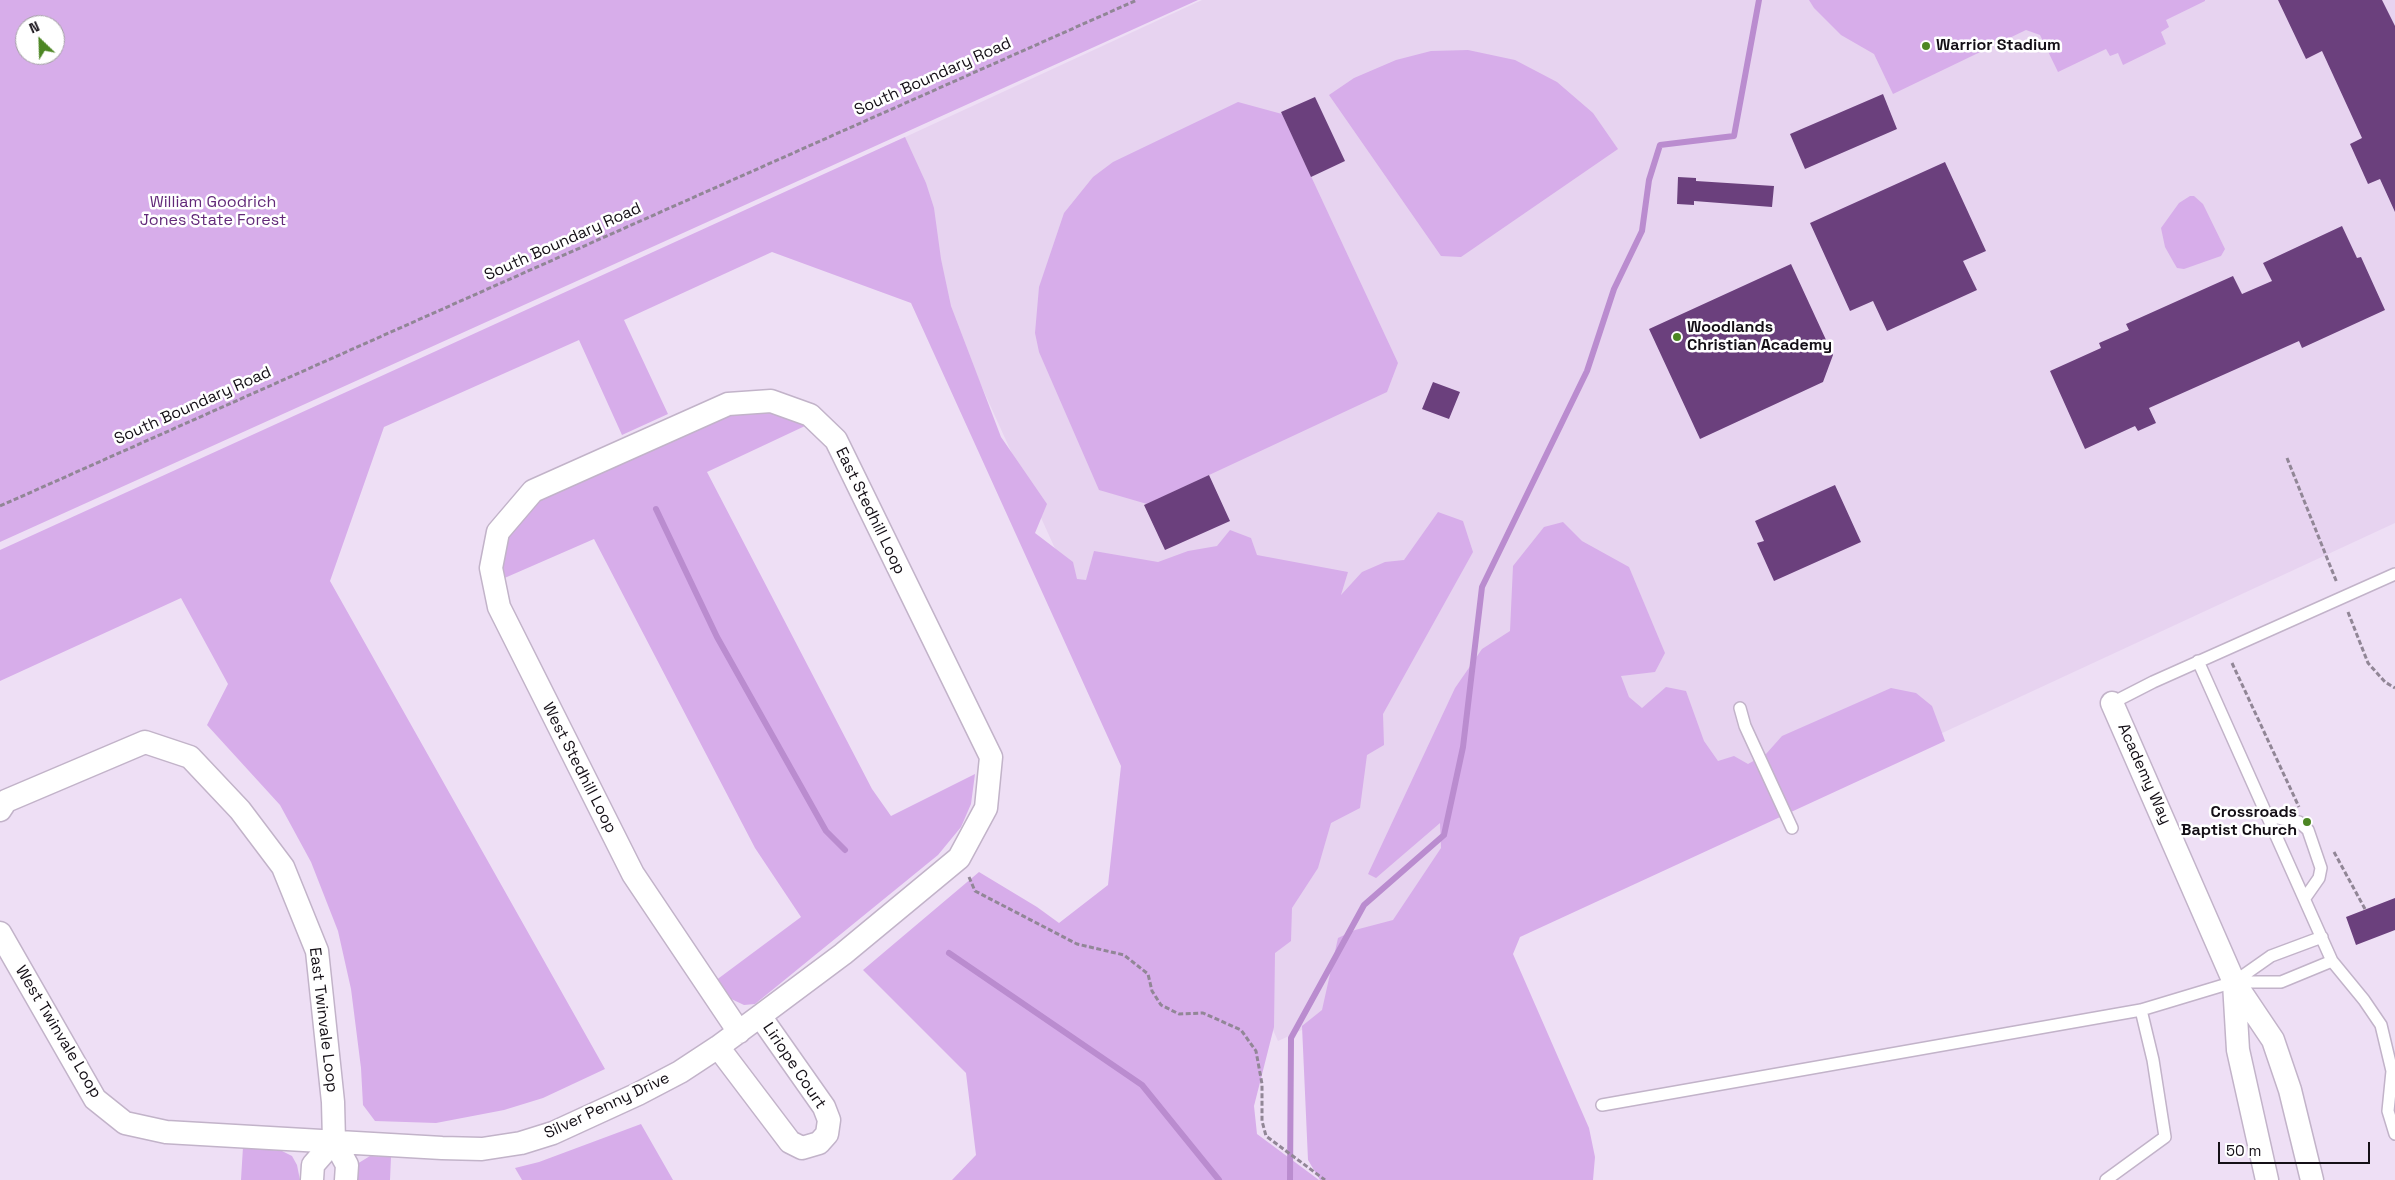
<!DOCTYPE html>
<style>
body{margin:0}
#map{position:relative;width:2395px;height:1180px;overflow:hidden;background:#eedff5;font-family:"Space Grotesk",sans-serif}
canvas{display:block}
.north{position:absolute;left:15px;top:15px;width:50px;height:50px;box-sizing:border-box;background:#fff;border:1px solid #a19fa2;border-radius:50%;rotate:336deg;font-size:14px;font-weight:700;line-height:20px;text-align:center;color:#140f16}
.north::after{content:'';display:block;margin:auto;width:18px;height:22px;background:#4c8623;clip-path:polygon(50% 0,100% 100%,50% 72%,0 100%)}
.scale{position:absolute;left:2218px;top:1142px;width:152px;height:22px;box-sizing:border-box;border:2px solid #140f16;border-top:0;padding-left:6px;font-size:15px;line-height:18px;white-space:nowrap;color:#140f16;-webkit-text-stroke:4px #fff;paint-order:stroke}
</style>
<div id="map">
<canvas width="2395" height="1180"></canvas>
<div class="north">N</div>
<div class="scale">50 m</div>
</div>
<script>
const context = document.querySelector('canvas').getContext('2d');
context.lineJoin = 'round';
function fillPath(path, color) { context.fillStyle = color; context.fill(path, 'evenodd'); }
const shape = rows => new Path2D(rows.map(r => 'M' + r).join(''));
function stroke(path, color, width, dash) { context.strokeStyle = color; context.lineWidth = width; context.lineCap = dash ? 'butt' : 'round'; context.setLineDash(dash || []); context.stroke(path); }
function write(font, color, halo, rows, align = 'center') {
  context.font = font + ' "Space Grotesk",sans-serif'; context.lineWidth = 5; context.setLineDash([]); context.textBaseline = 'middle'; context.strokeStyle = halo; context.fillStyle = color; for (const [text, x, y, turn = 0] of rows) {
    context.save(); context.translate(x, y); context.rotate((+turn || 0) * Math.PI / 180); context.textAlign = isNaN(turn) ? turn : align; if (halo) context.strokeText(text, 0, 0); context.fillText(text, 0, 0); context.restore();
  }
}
fillPath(shape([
 [1202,0,2395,0,2395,523,1278,1041,875,151]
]), '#e7d3f0');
fillPath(shape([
 [0,0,1198,0,0,542],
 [25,25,55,25,55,55,25,55],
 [1809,0,2205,0,2205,1,2166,20,2169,27,2161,32,2166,44,2123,65,2118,53,2110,56,2106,49,2058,72,2040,35,2026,30,1893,94,1874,54,1841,35,1814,8],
 [1468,50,1515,60,1557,82,1593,113,1618,149,1461,257,1441,256,1329,95,1354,78,1396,60,1431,51],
 [1238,102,1282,114,1398,363,1387,392,1147,504,1099,490,1039,352,1035,333,1039,287,1064,213,1093,177,1113,162],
 [905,137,926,183,934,208,941,259,951,306,1001,437,1047,504,1035,533,1073,562,1077,579,1086,580,1094,551,1158,562,1188,551,1217,546,1230,530,1251,538,1257,555,1348,572,1341,595,1362,572,1385,562,1404,560,1438,512,1463,521,1473,552,1383,714,1384,745,1367,755,1360,808,1331,823,1318,868,1292,908,1291,941,1275,953,1274,1027,1254,1106,1257,1134,1319,1180,952,1180,976,1155,966,1073,863,970,979,872,1037,907,1059,923,1108,885,1121,766,911,303,772,252,624,320,668,414,622,435,579,340,384,427,330,581,605,1069,543,1098,504,1110,436,1123,375,1121,363,1105,361,1068,351,989,338,931,311,862,280,805,207,725,228,684,181,598,0,681,0,550],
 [2190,196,2194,196,2203,204,2225,249,2221,256,2184,269,2177,268,2174,263,2165,247,2161,228,2179,203],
 [754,409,790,417,805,426,707,472,872,789,891,816,975,774,971,804,961,827,938,855,755,1004,744,1005,727,997,715,981,801,917,755,848,594,539,500,580,502,541,543,495,731,412],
 [1563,522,1582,541,1629,567,1665,653,1655,672,1621,676,1629,697,1642,708,1666,687,1686,691,1704,741,1718,761,1734,756,1748,764,1766,754,1782,736,1891,688,1916,693,1932,706,1945,741,1520,937,1513,954,1589,1128,1595,1157,1593,1180,1320,1180,1308,1160,1302,1026,1322,1010,1338,938,1355,930,1393,920,1441,848,1440,823,1376,878,1368,874,1455,688,1482,649,1510,631,1513,566,1544,527],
 [641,1124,673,1180,522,1180,515,1168,539,1162],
 [243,1147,282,1151,292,1156,297,1165,300,1180,241,1180],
 [370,1156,391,1157,390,1180,352,1180,357,1164]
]), '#d7adea');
stroke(shape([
 [656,509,717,637,826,831,845,850],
 [949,953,1142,1085,1219,1180],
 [1290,1180,1291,1038,1364,905,1444,835,1463,747,1482,587,1587,371,1614,289,1642,231,1649,180,1660,145,1734,136,1759,0]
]), '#ba8ccf', 6);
fillPath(shape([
 [2278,0,2382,0,2395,26,2395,212,2380,179,2368,184,2350,144,2362,138,2322,51,2306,59],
 [1883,94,1897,129,1805,169,1790,134],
 [1315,97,1345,161,1311,177,1281,112],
 [1945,162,1986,251,1963,261,1977,290,1887,331,1873,301,1850,311,1810,223],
 [1678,177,1696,178,1696,181,1774,186,1772,207,1694,201,1694,205,1677,204],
 [2342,226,2357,258,2361,257,2385,310,2302,348,2299,341,2149,408,2156,423,2138,431,2135,426,2085,449,2050,371,2101,348,2099,343,2129,330,2126,324,2233,276,2242,294,2272,281,2263,263],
 [1791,264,1833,355,1823,382,1700,439,1649,329],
 [1433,382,1460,392,1449,419,1422,409],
 [1209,475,1230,521,1165,550,1144,505],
 [1835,485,1861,542,1774,581,1757,543,1764,541,1755,521],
 [2395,898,2395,930,2356,945,2346,917]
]), '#6b407d');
const lane = shape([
 [2198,661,2332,961,2364,1000,2381,1025,2392,1071,2388,1111,2395,1134],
 [2112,703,2153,682,2395,574],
 [1740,708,1745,726,1792,828],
 [2268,816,2299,822,2308,830,2321,868,2319,878,2305,898],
 [2234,982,2271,956,2322,937],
 [1602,1105,2141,1010,2234,982,2281,982,2332,961],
 [2106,1180,2165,1137,2153,1060,2141,1010]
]);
const street = shape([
 [2112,703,2234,982,2273,1040,2290,1090,2312,1180],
 [0,810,6,801,145,742,190,757,240,810,283,867,317,951,333,1102,334,1141,347,1165,346,1180],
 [0,933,95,1099,125,1123,166,1132,442,1148,482,1149,521,1143,553,1133,638,1094,680,1072,718,1047,760,1016,843,954,959,858,986,808,991,757,836,440,810,415,771,401,728,404,533,491,498,532,491,568,499,607,633,874,739,1032],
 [2234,983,2238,1050,2267,1180],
 [718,1047,790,1142,802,1148,819,1143,827,1134,829,1120,824,1107,760,1016],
 [312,1180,313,1165,334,1141]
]);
stroke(lane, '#c2b3c9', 14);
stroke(street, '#c2b3c9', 25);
stroke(shape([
 [2287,458,2337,583],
 [0,506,1137,0],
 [2348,612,2368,663,2385,682,2395,688],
 [2232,663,2299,807],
 [2334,852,2365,909],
 [969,877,975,891,1077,944,1124,955,1148,974,1152,991,1161,1005,1179,1014,1203,1013,1241,1030,1256,1051,1262,1084,1262,1121,1266,1136,1325,1180]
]), '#918696', 3, [5, 2.5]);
stroke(lane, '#fff', 11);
stroke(street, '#fff', 22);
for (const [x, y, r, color] of [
 [1926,46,5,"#4c8623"],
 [1677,337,5,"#4c8623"],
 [2307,822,5,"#4c8623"]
]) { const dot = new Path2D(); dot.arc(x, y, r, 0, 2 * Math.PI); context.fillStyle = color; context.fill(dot); stroke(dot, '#fff', 2); }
write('bold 16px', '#140f16', '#fff', [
 ["Warrior Stadium",1936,46],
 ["Woodlands",1687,328],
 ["Christian Academy",1687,346],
 ["Crossroads",2297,813,"right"],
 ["Baptist Church",2297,831,"right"]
], 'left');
write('16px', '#140f16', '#fff', [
 ["South Boundary Road",933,77,-24],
 ["South Boundary Road",563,242,-24],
 ["South Boundary Road",193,406,-24],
 ["East Stedhill Loop",870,511,64],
 ["West Stedhill Loop",579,768,63],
 ["Academy Way",2144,774,66],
 ["East Twinvale Loop",323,1020,83],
 ["West Twinvale Loop",58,1032,59],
 ["Liriope Court",794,1066,56],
 ["Silver Penny Drive",607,1106,-25]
]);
write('16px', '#622979', '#fff', [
 ["William Goodrich",213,203],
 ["Jones State Forest",213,221]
]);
</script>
